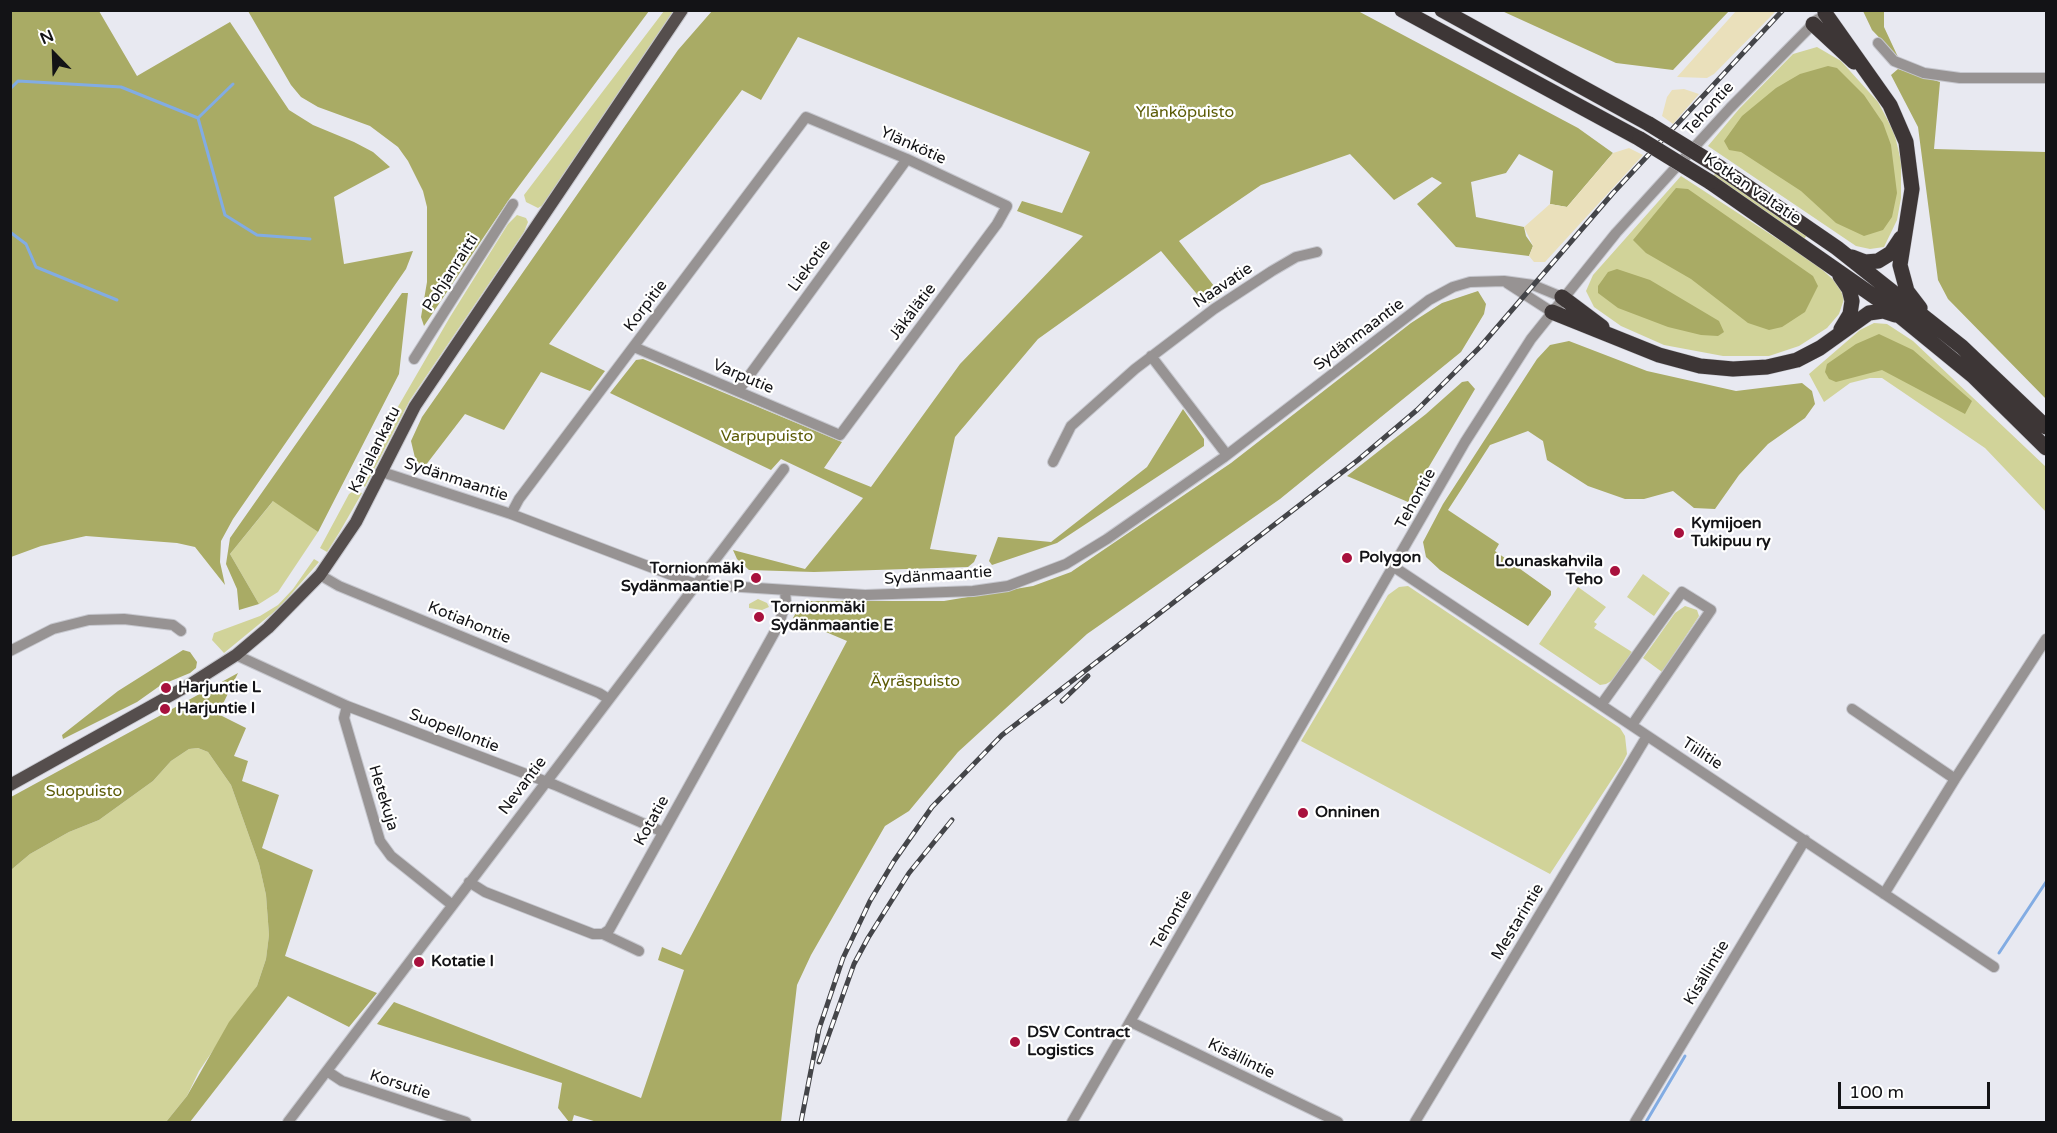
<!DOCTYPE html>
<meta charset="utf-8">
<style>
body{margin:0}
#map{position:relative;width:2057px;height:1133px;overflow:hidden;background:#e8e9f1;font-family:"Varela Round",sans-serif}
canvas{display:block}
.frame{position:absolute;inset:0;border:12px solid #131316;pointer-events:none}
.north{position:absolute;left:24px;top:24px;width:60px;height:60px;-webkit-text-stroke:4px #fff;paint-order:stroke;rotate:337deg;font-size:16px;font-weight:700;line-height:24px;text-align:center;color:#131316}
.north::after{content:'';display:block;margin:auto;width:21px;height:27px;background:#131316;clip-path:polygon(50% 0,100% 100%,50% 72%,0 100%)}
.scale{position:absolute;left:1838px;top:1082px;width:152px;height:27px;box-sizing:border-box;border:3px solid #131316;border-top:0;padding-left:8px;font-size:18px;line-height:21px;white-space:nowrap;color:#131316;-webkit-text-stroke:4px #fff;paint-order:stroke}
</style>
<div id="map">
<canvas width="2057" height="1133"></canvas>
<div class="frame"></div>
<div class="north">N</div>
<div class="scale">100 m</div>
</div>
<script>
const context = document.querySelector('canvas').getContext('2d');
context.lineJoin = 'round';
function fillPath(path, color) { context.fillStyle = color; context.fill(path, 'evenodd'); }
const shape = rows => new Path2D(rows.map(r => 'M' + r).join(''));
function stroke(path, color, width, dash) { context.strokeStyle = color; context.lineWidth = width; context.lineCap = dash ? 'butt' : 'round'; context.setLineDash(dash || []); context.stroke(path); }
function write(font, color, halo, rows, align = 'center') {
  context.font = font + ' "Varela Round",sans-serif'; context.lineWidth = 4.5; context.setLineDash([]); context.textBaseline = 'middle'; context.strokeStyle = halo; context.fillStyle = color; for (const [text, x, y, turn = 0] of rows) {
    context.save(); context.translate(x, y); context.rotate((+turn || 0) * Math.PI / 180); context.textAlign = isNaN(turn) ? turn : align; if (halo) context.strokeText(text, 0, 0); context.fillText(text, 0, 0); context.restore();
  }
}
fillPath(shape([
 [664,11,676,11,543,205,538,208,526,202,524,195],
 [1817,47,1841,61,1878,102,1894,132,1901,161,1901,198,1897,220,1884,247,1870,249,1856,246,1708,146,1739,109,1793,54],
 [1716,172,1808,234,1804,239,1713,177],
 [1681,176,1816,264,1839,285,1844,299,1839,314,1827,328,1799,346,1769,356,1723,356,1664,345,1621,326,1594,307,1586,291,1593,275],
 [517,215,526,218,528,222,524,232,410,400,365,487,358,481,359,474,450,317,508,224],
 [1874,323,1887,324,1913,341,2046,467,2046,512,1985,448,1882,378,1870,378,1850,383,1824,402,1809,374,1860,330],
 [355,490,362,493,339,533,327,552,320,548,349,494],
 [274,500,318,532,278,592,259,604,230,554],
 [314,559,319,562,280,607,224,653,212,640,214,633,260,616,278,605,293,589],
 [1643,574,1670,593,1654,616,1627,597],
 [1408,586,1620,728,1625,736,1627,754,1622,764,1550,874,1301,741,1388,595,1399,587],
 [1578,587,1606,607,1594,622,1597,624,1594,628,1632,652,1613,680,1606,684,1600,685,1539,644],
 [758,599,767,603,769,607,762,610,749,608,749,604],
 [1685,606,1697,610,1699,616,1662,672,1643,658,1675,613],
 [198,748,208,752,231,785,259,864,266,895,269,935,266,959,257,986,199,1071,187,1096,166,1122,11,1122,11,870,30,854,69,832,99,820,153,781,171,761,189,749]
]), '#d1d399');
fillPath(shape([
 [11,10,99,11,137,76,230,22,289,110,313,125,354,142,373,152,390,167,334,197,344,264,413,251,406,269,233,519,221,541,220,562,225,585,195,547,177,543,86,536,41,546,11,557],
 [248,11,649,11,510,198,424,326,421,317,427,282,427,207,423,191,408,161,398,147,370,126,318,107,301,97,291,85],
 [712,11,1358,11,1578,128,1613,153,1567,207,1550,204,1553,171,1519,154,1506,173,1471,182,1476,217,1524,227,1526,236,1533,246,1529,256,1456,247,1417,204,1442,183,1432,177,1394,200,1350,154,1261,185,1179,241,1221,295,1206,305,1161,251,1038,339,955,437,930,549,977,555,974,562,968,567,814,572,749,570,737,559,733,550,805,569,863,498,781,459,771,470,610,393,636,360,643,359,842,442,824,468,871,487,960,364,1083,236,1017,211,1022,201,1062,213,1090,152,798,37,761,100,742,90,549,344,605,371,590,391,541,372,504,430,465,414,422,470,416,462,411,441,422,417,678,50],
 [1502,11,1729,11,1673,70,1616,63],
 [1863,11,1884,11,1884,27,1898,57,1872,30],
 [1828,66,1837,68,1864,95,1883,123,1891,145,1897,193,1892,217,1883,230,1864,236,1836,223,1801,191,1741,152,1729,150,1724,141,1742,116,1776,88,1800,74],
 [1898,69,1940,82,1934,149,2046,152,2046,399,1948,299,1938,280,1918,127,1891,75],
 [1676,188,1688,189,1813,276,1818,286,1805,312,1782,327,1769,330,1748,323,1691,279,1646,253,1633,240],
 [1617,269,1650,280,1719,321,1724,332,1718,336,1701,335,1668,327,1618,308,1598,293,1598,286,1608,272],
 [1478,291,1486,304,1484,314,1461,352,1280,499,1087,634,958,752,909,811,885,826,811,955,797,985,781,1122,597,1122,574,1115,572,1122,569,1122,558,1108,562,1083,377,1024,394,1002,641,1098,684,970,658,960,662,947,681,955,847,641,793,618,799,607,807,601,944,601,1033,586,1071,572,1231,463,1411,323,1442,303],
 [402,293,408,293,399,374,318,532,273,501,230,554,259,604,239,610,237,589,226,564,230,538],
 [1879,334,1913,350,1972,401,1965,414,1882,370,1836,382,1829,379,1825,372,1827,364,1856,344],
 [1569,341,1647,371,1736,391,1802,383,1812,391,1815,404,1805,418,1768,444,1739,475,1715,509,1694,508,1673,491,1644,499,1625,499,1588,486,1547,460,1543,441,1528,431,1490,445,1448,510,1499,544,1495,551,1551,591,1551,595,1528,626,1440,570,1426,557,1423,542,1443,504,1537,359,1550,345],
 [1468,381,1475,389,1408,502,1347,476,1426,414,1462,382],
 [1183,409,1204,439,1204,446,1057,543,992,565,989,561,998,537,1051,542,1147,467],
 [183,650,190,652,197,662,196,668,190,673,161,685,137,702,63,739,62,735,118,691],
 [238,673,218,714,246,728,234,756,248,761,242,781,279,795,262,848,313,870,285,956,377,993,349,1027,288,996,190,1122,166,1122,187,1096,229,1022,257,986,266,959,269,935,266,895,259,864,231,785,208,752,198,748,189,749,171,761,153,781,99,820,69,832,30,854,11,870,11,797]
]), '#a9ab65');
fillPath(shape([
 [1736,11,1776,11,1714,74,1707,78,1677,77],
 [1684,89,1699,94,1673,124,1662,116,1667,97,1672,90],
 [1629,148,1643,155,1545,262,1534,262,1529,256,1533,246,1524,227,1550,204,1567,207,1613,153]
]), '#eae0bb');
stroke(shape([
 [10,89,18,81,121,87,198,118,225,215,257,235,310,239],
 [198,118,233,84],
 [10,232,26,244,36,267,117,300],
 [1999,953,2046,882],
 [1646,1122,1685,1056]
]), '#82ace3', 3);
const minor = shape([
 [1878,43,1894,61,1924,73,1960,78,2046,78],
 [1507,283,1552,312],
 [1151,356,1227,455],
 [414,359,513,204],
 [738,391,907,159],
 [1053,462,1071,426,1135,369,1214,309,1272,271,1296,257,1317,252],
 [382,472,511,514,695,584,865,595,973,591,1008,586,1066,564,1107,539,1223,458,1429,300,1453,287,1470,282,1504,281,1533,285,1562,297],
 [511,514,519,499,806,117,907,159,1007,206,997,224,840,435,634,347],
 [1394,567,1994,967],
 [320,575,339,586,599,693,607,698],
 [10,651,53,629,89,620,124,619,173,625,181,631],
 [236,655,347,706,555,785,663,832],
 [1601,705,1682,592,1711,610,1632,725],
 [347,706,344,718,380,841,391,856,451,904],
 [1852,709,1955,779],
 [469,882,485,892,593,934,603,934,609,930,778,626,786,603,785,591],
 [1884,894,1955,779,2046,639],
 [603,934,639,951],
 [1131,1022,1338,1122],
 [327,1071,342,1081,466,1122],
 [288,1122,784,469],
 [1072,1122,1465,442,1531,339,1616,233,1730,108,1818,19],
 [1415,1122,1647,736],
 [1635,1122,1805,840]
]);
const major = shape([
 [10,785,189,685,236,655,268,628,320,575,356,522,415,406,682,10]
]);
const highway = shape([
 [1402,10,1640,139],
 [1442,10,1649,124],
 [1825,13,1890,105,1906,142,1912,189,1900,265,1907,291,1920,308],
 [1813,24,1854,62],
 [1719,167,1837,248,1962,347,2046,427],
 [1710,182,1885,304,1973,376,2046,448],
 [1852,257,1865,262,1878,261,1891,253,1901,238],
 [1840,276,1849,289,1852,301,1850,314,1841,329],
 [1562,297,1602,327],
 [1552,312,1659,355,1700,366,1733,369,1767,367,1797,360,1820,348,1869,313,1883,311,1895,315]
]);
stroke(minor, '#c6c7ce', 12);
stroke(major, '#c6c7ce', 14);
stroke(highway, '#c6c7ce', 16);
stroke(minor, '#979393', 10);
stroke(major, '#554e4d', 12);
stroke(highway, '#3d3636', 15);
const rail = shape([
 [1062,701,1088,676],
 [819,1062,854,964,868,938,909,873,952,820],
 [801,1122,819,1029,843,958,870,901,894,861,932,807,1002,735,1358,460,1417,410,1480,347,1613,193,1783,10]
]);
stroke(rail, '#444549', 5);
stroke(rail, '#fff', 3, [9]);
const highwayBridge = shape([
 [1649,124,1719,167],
 [1640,139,1710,182]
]);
stroke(highwayBridge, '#c6c7ce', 16, []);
stroke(highwayBridge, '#3d3636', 15);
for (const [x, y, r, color] of [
 [1679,533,6,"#a8113d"],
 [1347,558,6,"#a8113d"],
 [1615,571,6,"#a8113d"],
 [756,578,6,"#a8113d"],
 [759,617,6,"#a8113d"],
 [166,688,6,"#a8113d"],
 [165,709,6,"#a8113d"],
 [1303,813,6,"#a8113d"],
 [419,962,6,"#a8113d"],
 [1015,1042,6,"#a8113d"]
]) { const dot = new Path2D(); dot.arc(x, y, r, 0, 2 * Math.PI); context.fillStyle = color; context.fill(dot); stroke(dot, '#fff', 2); }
write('16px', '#131316', '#fff', [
 ["Tehontie",1709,109,-48],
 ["Ylänkötie",913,146,24],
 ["Kotkan valtatie",1752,189,34],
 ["Liekotie",810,266,-54],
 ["Pohjanraitti",451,273,-57],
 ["Naavatie",1223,286,-34],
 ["Korpitie",646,306,-53],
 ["Jäkälätie",913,312,-53],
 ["Sydänmaantie",1359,335,-37],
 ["Varputie",743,377,23],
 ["Karjalankatu",375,450,-63],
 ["Sydänmaantie",456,480,18],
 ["Tehontie",1416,499,-61],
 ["Sydänmaantie",938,576,-4],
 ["Kotiahontie",469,623,22],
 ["Suopellontie",454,731,21],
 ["Tiilitie",1702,754,33],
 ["Nevantie",523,786,-53],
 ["Hetekuja",383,798,73],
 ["Kotatie",652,821,-61],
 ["Tehontie",1172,920,-60],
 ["Mestarintie",1518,922,-59],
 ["Kisällintie",1707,973,-59],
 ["Kisällintie",1241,1059,26],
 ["Korsutie",400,1085,18]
]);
write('16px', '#5c5c06', '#fff', [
 ["Ylänköpuisto",1185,113],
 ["Varpupuisto",767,437],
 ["Äyräspuisto",915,682],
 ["Suopuisto",84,792]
]);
write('bold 16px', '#131316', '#fff', [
 ["Kymijoen",1691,524],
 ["Tukipuu ry",1691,542],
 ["Polygon",1359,558],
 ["Lounaskahvila",1603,562,"right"],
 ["Teho",1603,580,"right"],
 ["Tornionmäki",744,569,"right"],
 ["Sydänmaantie P",744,587,"right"],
 ["Tornionmäki",771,608],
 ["Sydänmaantie E",771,626],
 ["Harjuntie L",178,688],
 ["Harjuntie I",177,709],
 ["Onninen",1315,813],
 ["Kotatie I",431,962],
 ["DSV Contract",1027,1033],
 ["Logistics",1027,1051]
], 'left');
</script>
